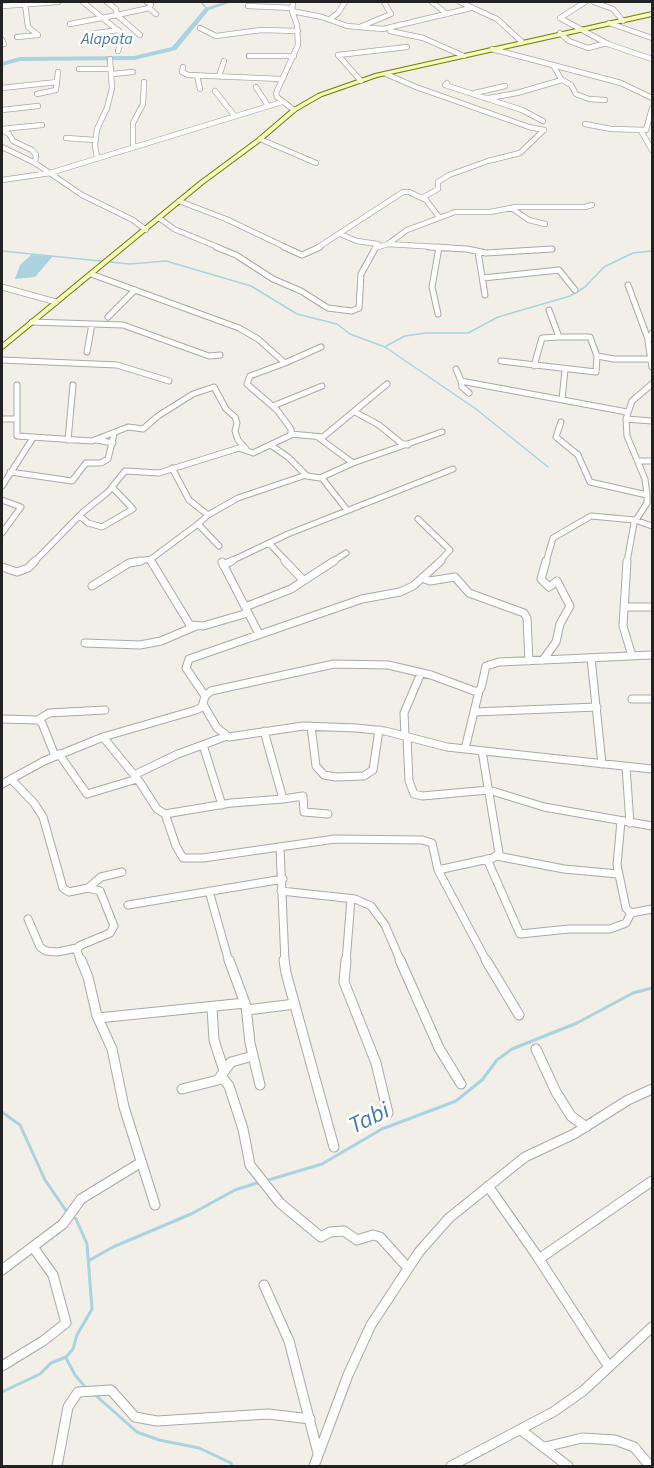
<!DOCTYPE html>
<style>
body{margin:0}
#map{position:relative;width:654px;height:1468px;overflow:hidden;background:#f2efe9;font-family:"Source Sans 3",sans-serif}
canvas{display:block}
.frame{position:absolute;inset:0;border:3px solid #222;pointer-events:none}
</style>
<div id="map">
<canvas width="654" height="1468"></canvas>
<div class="frame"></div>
</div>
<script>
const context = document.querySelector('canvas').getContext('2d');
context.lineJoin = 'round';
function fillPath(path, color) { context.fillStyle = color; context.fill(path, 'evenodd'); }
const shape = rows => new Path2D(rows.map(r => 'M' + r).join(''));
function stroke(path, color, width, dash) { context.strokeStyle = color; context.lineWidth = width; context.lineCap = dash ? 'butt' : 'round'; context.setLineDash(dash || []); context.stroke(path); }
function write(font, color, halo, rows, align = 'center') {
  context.font = font + ' "Source Sans 3",sans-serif'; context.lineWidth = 5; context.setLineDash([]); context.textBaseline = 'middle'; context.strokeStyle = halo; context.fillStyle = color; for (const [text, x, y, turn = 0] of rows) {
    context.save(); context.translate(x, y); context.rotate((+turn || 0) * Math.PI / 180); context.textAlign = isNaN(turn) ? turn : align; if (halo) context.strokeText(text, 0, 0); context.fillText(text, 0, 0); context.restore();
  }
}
fillPath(shape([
 [31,255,53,256,35,277,15,279,20,265]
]), '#aad3df');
stroke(shape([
 [201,2,207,9],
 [2,251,130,264,166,261,251,286,297,314,337,324,350,334,385,347,476,409,548,467],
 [386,346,405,336,426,333,468,333,498,317,570,296,585,287,604,267,633,253,652,251]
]), '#aad3df', 1.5);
stroke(shape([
 [2,1112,20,1125,45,1180,67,1212],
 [265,1181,322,1164,382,1129,456,1101,482,1080,497,1060,512,1049,577,1023,633,993,652,988],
 [90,1260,113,1247,191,1214,235,1190,260,1182],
 [66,1358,75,1375,86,1388],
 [2,1392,40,1374,51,1363,66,1357,73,1349,77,1335,92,1309,87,1244,76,1219,71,1216],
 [93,1393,137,1432,159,1440,199,1448,231,1463,232,1466]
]), '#aad3df', 3);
fillPath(shape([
 [224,2,232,2,209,10,176,50,134,60,20,61,2,66,2,62,20,57,134,56,172,47,205,8,224,2]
]), '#aad3df');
const streetFar3 = shape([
 [83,2,121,33,123,36,118,51],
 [147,2,151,5,149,8,156,14],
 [293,2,292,11,297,25,298,45,276,93,277,97,294,110],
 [432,2,447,14],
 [460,2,497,19,522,42],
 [585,2,560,18,608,44,652,59],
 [594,2,613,9,623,21],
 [2,6,58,2],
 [248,6,292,8],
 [292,11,322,17,347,26,383,29,471,8],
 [117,15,149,8],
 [117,15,140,35],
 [330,19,338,13,345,2],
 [609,23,652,38],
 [70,24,117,15,116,9,107,2],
 [362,26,391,14,384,2],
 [200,28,216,36,261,30,298,31],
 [390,31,423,38,464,56],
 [560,33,569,41,588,48,607,43],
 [90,34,118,30],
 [17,37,38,35,28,27,25,4],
 [2,40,4,44],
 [492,49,621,83,652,98],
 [249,56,294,56],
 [553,65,561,79,571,85,576,94,589,99,605,100],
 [183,67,182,72,188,75,281,79],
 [79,69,111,69],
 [112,74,133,72],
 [386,74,416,87,529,127,544,130,520,153,488,161,449,175,438,182,438,189,422,198],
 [197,75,200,89],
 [219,76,224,61],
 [361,81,338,55,407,47],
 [447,83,445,85,522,110,543,121],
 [256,87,268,106],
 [2,88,57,82],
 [215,91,234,115],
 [475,93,505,86],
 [37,94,56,90,58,72],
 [489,98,517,93,562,80],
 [2,110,38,106],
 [585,124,611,129,646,130,652,108],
 [2,129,42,125],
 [2,130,9,134,13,141,32,150,36,155,35,163],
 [641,131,652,150],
 [66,138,95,140],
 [260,139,316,163],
 [133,145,133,123,143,104,144,82],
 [2,147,35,163,82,195,133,220,146,230],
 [97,157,95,146,97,129,107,108,112,88,110,59],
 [2,180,50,173,282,102],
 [179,201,226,219,287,248],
 [511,208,529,220,545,224],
 [159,218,174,229,220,248],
 [340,234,357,241,378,244],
 [388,244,453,248],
 [317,248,403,192,409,192,426,200,439,217],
 [375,248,388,244,407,230,455,212,490,212,516,207,585,207,592,205]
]);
const streetFar2 = shape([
 [216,247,236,255,273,279,301,291,328,308,352,311,359,308,361,274,376,247],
 [284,247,302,255,320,247],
 [429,247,467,249,486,253,552,249],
 [478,252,485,295],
 [483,278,559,270,575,290],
 [628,285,648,339],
 [2,287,56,302],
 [438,314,432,287,439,247],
 [108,317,135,290],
 [32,322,123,325,209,356,220,355],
 [652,333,648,341,652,367],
 [87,352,92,324],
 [597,356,614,359,652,359],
 [2,360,117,365,169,381],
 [501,361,596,372,597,356,590,337,559,337,549,310],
 [285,363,321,347],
 [534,366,542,338,559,337],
 [456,369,461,381],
 [17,385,17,436,92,441,128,427,143,429,158,416,193,394,214,387,226,409,235,417,237,423,235,431,238,440,246,449],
 [469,393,462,387,461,381,627,412],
 [562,399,565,370],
 [273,406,322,386],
 [355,412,379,425,401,443,408,445],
 [2,419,16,419],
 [626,419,652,421],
 [561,422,556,437,578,455,590,482,647,495],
 [291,434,323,437,387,384],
 [319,438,353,463],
 [68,440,73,385],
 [96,440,113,443],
 [272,446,288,457,307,476,320,478,353,463,442,432],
 [638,461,652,461],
 [172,468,189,500,208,515],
 [10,472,72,481,86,463,101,463,108,459,114,434],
 [322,478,347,510],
 [2,486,33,438],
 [2,500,21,507,2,533],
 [80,516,88,523,102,527,133,509,112,487],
 [418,519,450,550,439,562],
 [269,543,287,562],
 [219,546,198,524,208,515,238,498,306,475],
 [34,562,83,512,108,492,125,471,159,473,239,448,253,453,291,435,291,429,277,410,247,384,250,376,285,363,258,339,239,328,91,274],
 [133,562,151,559],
 [152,562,151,559,198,524],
 [229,562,288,534,453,469],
 [332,562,346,553],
 [546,562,553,538,591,516,635,520,652,526],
 [627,562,634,523,647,503,647,495,645,479,627,436,626,419,632,401,652,384]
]);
const streetFar1 = shape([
 [151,561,190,625,203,626,248,613],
 [285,561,303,580],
 [627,561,623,626,632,656],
 [222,562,259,634],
 [223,565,232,561],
 [2,567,17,572,28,568,35,561],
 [422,578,430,581,455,577,469,593,524,613,527,618,529,661],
 [92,586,129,563,141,561],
 [245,607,291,589,334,561],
 [625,607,652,607],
 [85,643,140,645,161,641,196,626],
 [591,658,602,764],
 [543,660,556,642,560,624,570,606,557,581,549,587,541,579,546,561],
 [205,696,186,668,189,659,362,599,400,592,413,586,441,561],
 [632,699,652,699],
 [203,704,217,728,229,737,303,726,356,728,385,731,447,747,652,769],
 [474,712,597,707],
 [2,719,38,720,42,723,55,756],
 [38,720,49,713,105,710],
 [311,726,316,766,324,775,336,777,364,776,373,770,379,730],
 [264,731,283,799,303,796,304,812,328,814],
 [405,736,404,713,421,673],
 [103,737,139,781,157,809,165,814,176,846,183,858,203,858,335,839,422,840,432,843,438,870,493,858,499,853,482,751],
 [407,737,409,781,414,794,422,796,489,790,544,807,652,826],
 [203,745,222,805],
 [465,749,479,691],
 [59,754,87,794,137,779],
 [626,767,630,823],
 [134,775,178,754,227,736],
 [11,779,34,803,43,817,63,888,69,892,88,888,100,891,114,926,110,933,79,946,77,951,81,962],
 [2,784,44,761,103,737,196,710,202,707,205,696,211,691,334,664,388,665,431,675,477,692,481,688,486,666,499,662,652,655],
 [165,814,231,803,283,799],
 [621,821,617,865,626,908,631,913,652,909],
 [280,848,285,962],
 [497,856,564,869,618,874],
 [487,859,520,934,569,929,610,929,626,923,631,913],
 [438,870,487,962],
 [88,888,101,877,122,872],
 [209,891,229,962],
 [281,891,355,899,371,906,385,925,401,962],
 [128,905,283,879],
 [28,919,40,947,46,951,57,952,77,948],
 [346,962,351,899]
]);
const street = shape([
 [81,960,88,977,97,1016,112,1049,124,1107,155,1205],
 [229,960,246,1006,250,1043,260,1085],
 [284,960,286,973,334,1147],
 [346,960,344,982,376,1063,388,1113],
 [400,960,439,1048,461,1084],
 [486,960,519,1015],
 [212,1008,214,1040,224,1071],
 [247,1010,295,1004],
 [98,1018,245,1003],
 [536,1049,556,1092,571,1116,586,1127],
 [222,1077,229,1086,243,1129,250,1165,280,1203,321,1237,330,1232,344,1231,357,1240,373,1235,380,1237,408,1268],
 [182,1089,218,1080,231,1062,253,1056],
 [488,1186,535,1253,609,1367],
 [539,1259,652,1181],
 [2,1270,63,1224,81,1199,140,1163],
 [264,1285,289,1341,318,1453],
 [2,1366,43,1341,66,1323,53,1275,33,1247],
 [521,1430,568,1466],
 [545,1447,582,1438,615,1440,634,1447,650,1466],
 [57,1466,68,1407,78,1392,111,1390,135,1417,157,1421,268,1414,310,1419],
 [314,1466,348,1375,371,1325,419,1252,449,1218,525,1157,574,1134,628,1100,652,1089],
 [451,1466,553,1412,583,1391,652,1327]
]);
const secondary = shape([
 [652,12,652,16,377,77,322,96,296,111,261,141,203,184,4,348,2,349,2,344,199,182,257,139,292,109,318,94,375,74,652,12]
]);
stroke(streetFar3, '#a9a9a9', 6);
stroke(streetFar2, '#a9a9a9', 7);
stroke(streetFar1, '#a9a9a9', 9);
stroke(street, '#a9a9a9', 11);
stroke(secondary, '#707d05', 2);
stroke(streetFar3, '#fff', 4.5);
stroke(streetFar2, '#fff', 5);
stroke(streetFar1, '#fff', 7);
stroke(street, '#fff', 9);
fillPath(secondary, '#f7fabf');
write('italic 16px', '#4a7aab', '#fff', [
 ["Alapata",107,40]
]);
write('italic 24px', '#4a7aab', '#fff', [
 ["Tabi",370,1120,-26]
]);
</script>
